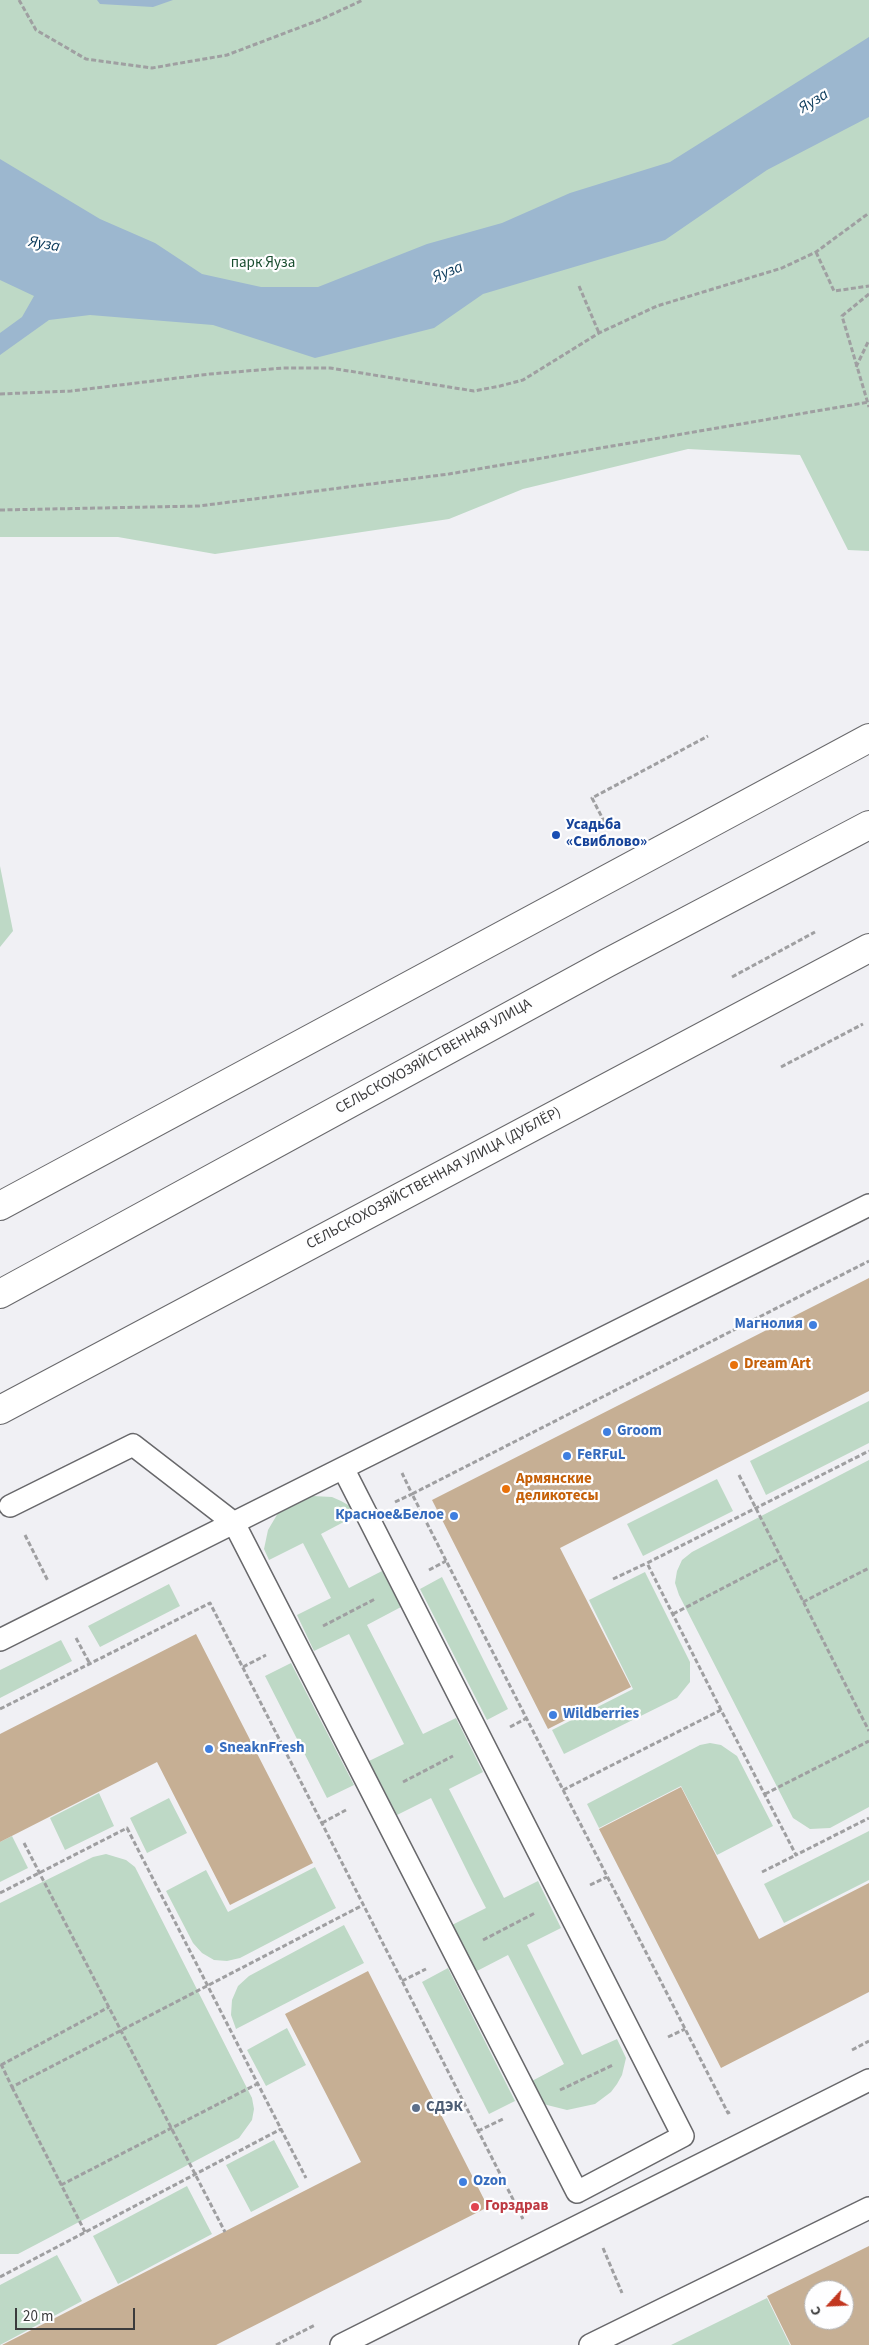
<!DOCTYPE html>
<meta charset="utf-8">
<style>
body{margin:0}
#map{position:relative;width:869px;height:2345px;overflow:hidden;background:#f0f0f4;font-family:"Source Sans 3",sans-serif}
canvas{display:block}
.north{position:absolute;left:804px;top:2280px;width:50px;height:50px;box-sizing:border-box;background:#fefeff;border:1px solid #b0b0b1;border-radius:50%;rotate:245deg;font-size:14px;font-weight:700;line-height:20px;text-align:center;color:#3b3b3c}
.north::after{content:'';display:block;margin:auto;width:18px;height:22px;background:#c23720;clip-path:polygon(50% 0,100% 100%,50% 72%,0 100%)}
.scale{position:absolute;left:15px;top:2308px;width:120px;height:22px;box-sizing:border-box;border:2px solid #3b3b3c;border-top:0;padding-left:6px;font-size:15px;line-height:18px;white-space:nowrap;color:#3b3b3c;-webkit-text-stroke:4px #fefeff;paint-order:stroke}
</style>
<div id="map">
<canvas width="869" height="2345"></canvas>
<div class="north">С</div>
<div class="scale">20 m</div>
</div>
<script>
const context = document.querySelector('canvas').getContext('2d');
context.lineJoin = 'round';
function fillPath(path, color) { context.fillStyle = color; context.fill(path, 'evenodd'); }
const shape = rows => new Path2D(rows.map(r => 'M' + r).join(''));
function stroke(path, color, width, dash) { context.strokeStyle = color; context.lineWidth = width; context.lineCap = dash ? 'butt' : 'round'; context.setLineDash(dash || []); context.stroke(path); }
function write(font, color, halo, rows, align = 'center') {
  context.font = font + ' "Source Sans 3",sans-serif'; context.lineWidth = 4.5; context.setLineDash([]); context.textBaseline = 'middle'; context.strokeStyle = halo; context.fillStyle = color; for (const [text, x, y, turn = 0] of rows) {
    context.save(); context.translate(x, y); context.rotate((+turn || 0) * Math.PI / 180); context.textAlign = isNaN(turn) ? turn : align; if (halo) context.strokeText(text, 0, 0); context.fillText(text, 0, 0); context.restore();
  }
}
fillPath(shape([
 [0,0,869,0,869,551,848,550,800,455,688,449,523,489,449,519,215,554,118,537,0,537],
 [0,866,13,931,0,947],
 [869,1401,869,1443,766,1495,750,1461],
 [869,1460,869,1807,830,1828,810,1829,793,1818,679,1595,675,1583,677,1571,682,1560,692,1552],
 [717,1479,733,1511,643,1556,627,1524],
 [313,1496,332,1497,341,1501,350,1506,355,1516,321,1534,349,1588,382,1571,401,1607,367,1625,423,1734,456,1718,483,1772,449,1789,504,1898,538,1881,561,1928,527,1945,582,2055,617,2039,626,2058,622,2075,617,2084,611,2092,595,2104,567,2110,547,2105,539,2101,530,2082,564,2064,508,1955,475,1972,452,1925,486,1908,472,1881,431,1798,397,1815,369,1761,404,1744,349,1634,314,1651,297,1615,331,1598,303,1543,269,1560,264,1549,268,1530,278,1513,285,1506,303,1497],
 [645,1572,690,1662,690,1682,677,1698,564,1754,552,1730,633,1689,589,1600],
 [442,1577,508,1709,487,1720,420,1589],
 [169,1584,180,1606,100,1647,88,1626],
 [61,1640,72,1661,0,1698,0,1670],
 [291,1663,354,1785,327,1798,265,1676],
 [710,1743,721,1745,737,1756,773,1826,717,1855,681,1786,599,1828,587,1804,700,1745],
 [99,1793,114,1826,65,1850,50,1818],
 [169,1798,187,1833,147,1853,130,1818],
 [869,1831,869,1880,784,1923,764,1884],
 [12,1836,28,1868,0,1882,0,1842],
 [106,1854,126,1860,135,1867,252,2098,254,2109,252,2120,239,2138,18,2254,0,2254,0,1903,93,1857],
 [315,1867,336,1908,240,1958,227,1961,214,1960,202,1953,193,1943,166,1891,206,1870,228,1912],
 [344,1925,364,1963,236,2029,231,2015,232,2000,238,1986,249,1976],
 [448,1968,515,2101,489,2114,422,1982],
 [287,2028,306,2065,266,2086,247,2050],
 [274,2140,299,2187,251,2212,226,2165],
 [187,2186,212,2234,118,2284,93,2236],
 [57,2255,82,2301,0,2345,0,2285],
 [767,2298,790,2345,671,2345]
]), '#bed9c6');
fillPath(shape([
 [97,0,173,0,153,7,100,4],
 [869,37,869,117,767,170,665,240,483,294,434,328,315,358,213,325,90,315,49,320,0,355,0,333,22,317,34,296,0,280,0,159,100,219,155,243,202,274,261,287,318,287,427,244,502,223,570,193,670,162]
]), '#9cb7cf');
fillPath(shape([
 [869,1278,869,1391,560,1548,631,1687,548,1729,432,1500],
 [196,1634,313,1863,230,1905,157,1762,0,1842,0,1734],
 [681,1787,759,1939,869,1883,869,1992,721,2068,599,1829],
 [368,1971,488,2207,216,2345,2,2345,361,2162,285,2014],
 [869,2246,869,2345,791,2345,767,2296],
 [814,2290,844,2290,844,2320,814,2320]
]), '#c6af94');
const lane = shape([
 [10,1506,133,1445,234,1523,577,2192,683,2136,343,1468,869,1205],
 [0,1640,343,1468],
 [341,2345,869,2080],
 [590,2345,869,2208]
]);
const street = shape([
 [0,1410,869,948]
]);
const secondary = shape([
 [0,1206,869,738],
 [0,1294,607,963,869,825]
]);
stroke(lane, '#68686b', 24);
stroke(street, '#68686b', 30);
stroke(secondary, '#68686b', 30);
stroke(shape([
 [19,0,36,30,86,59,152,68,227,55,322,19,363,0],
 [816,252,834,291,869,286],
 [579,286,599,333],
 [869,294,842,316,869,407],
 [856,367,869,340],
 [0,394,71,391,210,374,283,368,330,368,474,391,500,386,523,380,599,333,657,306,782,268,816,252,869,213],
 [0,510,199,506,449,474,869,402],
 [608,829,592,798,708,736],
 [732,977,815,932],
 [781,1067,863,1024],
 [739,1475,869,1731],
 [395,1502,412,1494,402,1473],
 [25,1535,48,1581],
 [429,1570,446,1561],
 [613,1579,647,1563],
 [803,1602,869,1568],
 [673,1614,781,1558],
 [323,1626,375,1599],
 [76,1638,90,1664],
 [243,1667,266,1655],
 [0,1709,210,1603,523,2219],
 [721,1710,647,1563,869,1451],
 [510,1727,527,1718],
 [403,1782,453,1756],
 [563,1790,721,1710,796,1855,869,1818],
 [765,1794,869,1741],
 [322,1823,346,1810],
 [24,1843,225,2232],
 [762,1872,796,1855],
 [590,1885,607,1877],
 [0,1893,127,1828,306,2178],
 [483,1940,535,1913],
 [402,1981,426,1969],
 [668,2037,685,2029],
 [852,2050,869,2041],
 [1,2064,12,2087,363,1905],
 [1,2065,109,2007],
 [12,2087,85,2232],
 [560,2090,613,2065],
 [730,2112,728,2113,412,1494,869,1261],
 [478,2131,503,2119],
 [61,2185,257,2084],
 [603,2248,622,2293],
 [0,2277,281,2129],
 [276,2345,315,2325]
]), '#9f9fa1', 3, [5, 2.5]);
stroke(lane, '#fff', 21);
stroke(street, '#fff', 28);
stroke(secondary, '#fff', 28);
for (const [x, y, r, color] of [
 [556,835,5,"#1a4fb4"],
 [813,1325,5,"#3f7fe0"],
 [734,1365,5,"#e8710a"],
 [607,1432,5,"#3f7fe0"],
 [567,1456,5,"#3f7fe0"],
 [506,1489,5,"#e8710a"],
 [454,1516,5,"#3f7fe0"],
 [553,1715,5,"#3f7fe0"],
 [209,1749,5,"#3f7fe0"],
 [416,2108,5,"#5c6f8a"],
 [463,2182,5,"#3f7fe0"],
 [475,2207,5,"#e0444e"]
]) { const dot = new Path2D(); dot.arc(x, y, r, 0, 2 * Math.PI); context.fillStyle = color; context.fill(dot); stroke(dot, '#fefeff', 2); }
write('15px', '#194d2f', '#fefeff', [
 ["парк Яуза",263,264]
]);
write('bold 15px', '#164399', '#fefeff', [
 ["Усадьба",566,826],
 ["«Свиблово»",566,843]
], 'left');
write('15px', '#3b3b3c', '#fefeff', [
 ["СЕЛЬСКОХОЗЯЙСТВЕННАЯ УЛИЦА",434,1057,-29],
 ["СЕЛЬСКОХОЗЯЙСТВЕННАЯ УЛИЦА (ДУБЛЁР)",434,1179,-28]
]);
write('bold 15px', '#366cbe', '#fefeff', [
 ["Магнолия",803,1325,"right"],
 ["Groom",617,1432],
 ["FeRFuL",577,1456],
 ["Красное&Белое",444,1516,"right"],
 ["Wildberries",563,1715],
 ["SneaknFresh",219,1749],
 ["Ozon",473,2182]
], 'left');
write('bold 15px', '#c56008', '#fefeff', [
 ["Dream Art",744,1365],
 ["Армянские",516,1480],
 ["деликотесы",516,1497]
], 'left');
write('bold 15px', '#4e5e75', '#fefeff', [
 ["СДЭК",426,2108]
], 'left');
write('bold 15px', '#be3a42', '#fefeff', [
 ["Горздрав",485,2207]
], 'left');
write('italic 16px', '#09395a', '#fefeff', [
 ["Яуза",814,102,-32],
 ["Яуза",44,245,10],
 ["Яуза",448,273,-23]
]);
</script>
